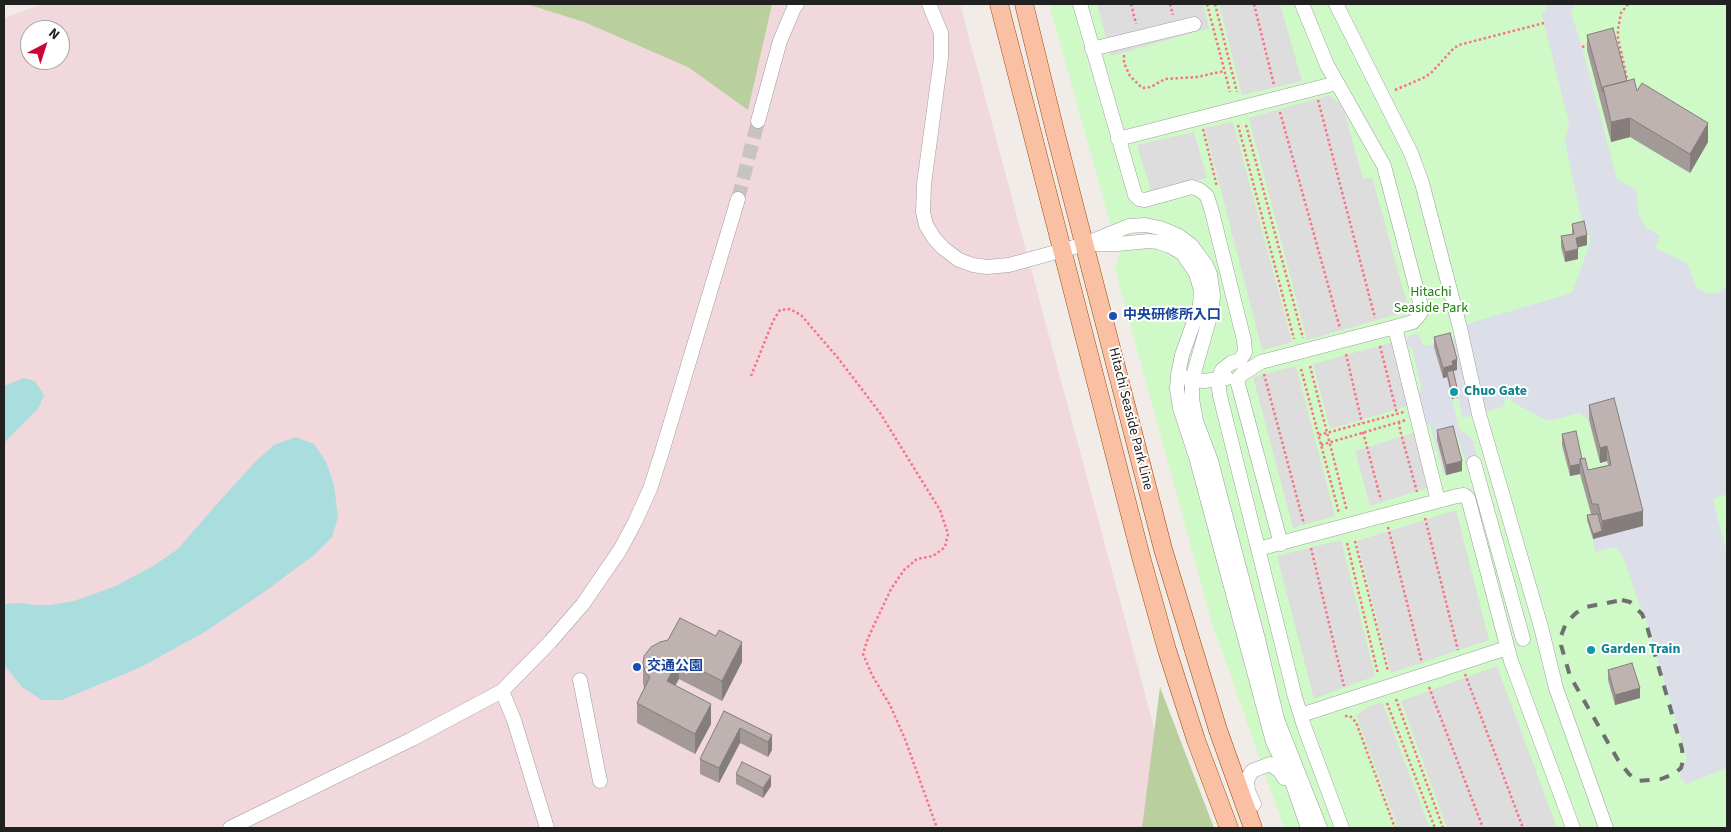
<!DOCTYPE html>
<html>
<head>
<meta charset="utf-8">
<style>
  body { margin:0 }
  #map { position:relative; width:1731px; height:832px; overflow:hidden; background:#f1ece8; font-family:"Source Sans 3",sans-serif }
  canvas { display:block }
  .frame { position:absolute; inset:0; border:5px solid #212121; pointer-events:none }
  .north { position:absolute; left:20px; top:20px; width:50px; height:50px; box-sizing:border-box; background:#fff; border:1px solid #a6a6a6; border-radius:50%; rotate:40deg; font-size:14px; font-weight:700; line-height:20px; text-align:center; color:#212121 }
  .north::after { content:''; display:block; margin:auto; width:18px; height:22px; background:#ce0435; clip-path:polygon(50% 0,100% 100%,50% 72%,0 100%) }
</style>
</head>
<body>
<div id="map">
<canvas width="1731" height="832"></canvas>
<div class="frame"></div>
<div class="north">N</div>
</div>
<script>
const ctx = document.querySelector('canvas').getContext('2d');
ctx.lineJoin = 'round';
function paint(path, color) { ctx.fillStyle = color; ctx.fill(path, 'evenodd'); }
const toPath = rows => new Path2D(rows.map(r => 'M' + r).join(''));
function strokePath(path, color, width, dash) { ctx.strokeStyle = color; ctx.lineWidth = width; ctx.lineCap = dash ? 'butt' : 'round'; ctx.setLineDash(dash || []); ctx.stroke(path); }
function drawText(font, color, halo, rows, align = 'center') {
  ctx.font = font + ' "Source Sans 3","Noto Sans JP",sans-serif'; ctx.lineWidth = 4; ctx.setLineDash([]); ctx.textBaseline = 'middle'; ctx.strokeStyle = halo; ctx.fillStyle = color; for (const [text, x, y, turn = 0] of rows) {
    ctx.save(); ctx.translate(x, y); ctx.rotate((+turn || 0) * Math.PI / 180); ctx.textAlign = isNaN(turn) ? turn : align; if (halo) ctx.strokeText(text, 0, 0); ctx.fillText(text, 0, 0); ctx.restore();
  }
}
const commercial = toPath([
  [43,4,960,4,1181,828,4,828,4,18],
  [30,30,60,30,60,60,30,60]
]);
const forest = toPath([
  [527,4,772,4,748,110,688,67,584,22],
  [1160,687,1214,828,1142,828]
]);
const park = toPath([
  [1049,4,1727,4,1727,828,1284,828,1211,620,1115,269,1120,251,1118,244,1109,219]
]);
const parking = toPath([
  [1097,4,1203,4,1209,28,1111,56],
  [1219,4,1280,4,1302,81,1242,95],
  [1329,95,1343,106,1363,179,1372,177,1409,311,1307,340,1249,118],
  [1233,122,1292,342,1262,350,1205,128],
  [1194,132,1207,178,1151,191,1137,145],
  [1393,342,1408,406,1330,429,1313,364],
  [1296,366,1335,516,1293,528,1253,377],
  [1416,432,1431,487,1370,506,1355,451],
  [1456,510,1489,640,1391,673,1357,541],
  [1341,540,1375,676,1314,699,1277,556],
  [1497,666,1557,828,1447,828,1401,701],
  [1382,702,1430,828,1398,828,1356,715,1370,706]
]);
const plaza = toPath([
  [1546,4,1575,4,1571,13,1582,47,1617,179,1636,190,1639,215,1646,228,1660,236,1655,248,1687,263,1697,288,1706,293,1718,293,1727,286,1727,494,1713,499,1727,554,1727,768,1686,784,1679,777,1687,758,1645,617,1634,590,1625,561,1621,555,1618,549,1615,547,1595,552,1593,539,1643,526,1614,413,1589,420,1580,413,1548,421,1512,402,1510,398,1504,400,1505,406,1463,418,1452,371,1457,369,1450,343,1460,328,1473,322,1572,293,1591,241,1580,213,1565,141,1569,123,1544,23,1542,13,1547,10],
  [1418,334,1424,346,1434,344,1447,377,1459,428,1473,440,1478,459,1468,471,1457,434,1437,440,1446,475,1444,476,1430,424,1426,425,1418,392,1422,391,1412,347,1406,347,1405,342,1411,335]
]);
const water = toPath([
  [24,378,35,381,44,395,38,409,4,443,4,386],
  [296,437,314,444,326,462,334,485,338,517,332,537,314,555,264,592,203,633,139,668,62,700,42,700,22,687,4,665,4,604,21,603,36,605,51,605,74,601,116,586,155,565,178,549,216,505,255,462,274,445]
]);
const minorTunnel = toPath([
  [738,199,758,121]
]);
const path = toPath([
  [1131,4,1136,24],
  [1170,4,1173,15],
  [1207,4,1230,92],
  [1215,4,1237,92],
  [1254,4,1274,85],
  [1628,4,1621,13,1618,29,1618,38,1628,83],
  [1582,47,1590,45],
  [1124,55,1124,63,1130,76,1142,88,1151,87,1165,79,1197,77,1224,71],
  [1395,90,1425,77,1432,72,1453,49,1459,45,1544,23],
  [1318,100,1375,318],
  [1280,112,1340,328],
  [1238,125,1294,339],
  [1246,125,1303,338],
  [1203,129,1217,187],
  [1380,346,1397,414],
  [1346,354,1362,423],
  [1310,366,1347,511],
  [1301,369,1339,513],
  [1264,374,1304,524],
  [751,376,773,321,780,310,790,309,801,315,838,358,880,413,940,510,948,534,945,547,933,556,917,559,904,570,891,589,868,638,863,654,872,675,890,705,905,739,937,828],
  [1399,422,1400,430,1417,492],
  [1363,432,1381,500],
  [1319,435,1404,412],
  [1321,445,1406,420],
  [1425,518,1458,650],
  [1388,527,1422,663],
  [1355,541,1388,671],
  [1347,543,1378,674],
  [1311,548,1344,686],
  [1465,674,1523,828],
  [1429,687,1483,828],
  [1396,699,1443,828],
  [1387,703,1435,828],
  [1345,716,1350,716,1356,722,1395,828]
]);
const minor = toPath([
  [929,4,941,33,941,58,924,184,923,212,926,225,934,238,943,248,959,260,973,265,987,267,1009,265,1085,244,1129,226,1145,225,1160,228,1179,236,1191,245,1206,265,1210,274,1213,296,1211,313,1192,380,1192,399,1196,421,1211,461,1258,639,1277,719,1320,828],
  [1080,4,1135,195,1139,199,1145,200,1192,187,1200,190,1207,196,1212,212,1244,340,1245,352,1240,360,1231,363,1222,370,1218,381,1220,396,1295,697,1304,726,1342,828],
  [1302,4,1327,65,1384,166,1421,306,1420,314,1413,322,1395,327,1438,501,1457,496,1464,495,1468,498,1511,661,1573,828],
  [1336,4,1411,153,1422,183,1460,328,1479,414,1541,627,1556,688,1606,828],
  [1092,49,1194,24],
  [758,121,780,41,794,8,797,4],
  [1118,139,1337,83],
  [1092,244,1118,244,1149,241,1158,242,1170,246,1182,253,1196,273,1201,291,1200,305,1182,355,1178,375,1177,389,1180,408,1196,457,1273,742,1291,779,1308,828],
  [1184,377,1192,380,1204,381,1227,378],
  [1474,463,1523,639],
  [1281,544,1237,380,1242,374,1261,362,1395,327],
  [1258,549,1438,501],
  [580,680,600,781],
  [502,691,514,720,547,828],
  [1301,715,1507,648],
  [1254,804,1248,791,1247,780,1252,771,1270,764,1280,771,1284,778],
  [230,828,412,739,502,691,550,642,583,604,620,550,635,522,650,489,661,455,738,199]
]);
const major = toPath([
  [999,4,1141,557,1167,650,1196,740,1229,828],
  [1024,4,1055,131,1163,549,1218,730,1253,828]
]);
const rail = toPath([
  [1622,600,1630,602,1642,614,1646,623,1682,749,1683,761,1681,768,1674,774,1661,779,1638,781,1629,774,1618,760,1570,676,1561,645,1561,636,1566,623,1576,613,1586,607,1622,600]
]);
const wall = toPath([
  [1587,35,1627,81,1637,91,1708,142,1690,173,1630,137,1611,142,1587,50],
  [1572,224,1587,245,1578,247,1578,259,1565,262,1561,247,1561,236,1572,234],
  [1434,337,1457,370,1453,371,1458,397,1452,399,1447,377,1443,378,1434,347],
  [1589,405,1643,526,1593,539,1587,520,1587,515,1591,514,1580,474,1570,476,1562,445,1562,434,1582,459,1588,470,1608,465,1607,461,1600,463,1589,420],
  [1437,430,1462,471,1446,475,1437,440],
  [660,642,742,662,722,701,679,679,675,685,711,724,695,754,637,723,637,703,644,688,643,683,643,664],
  [1608,670,1640,698,1615,705,1608,680],
  [724,711,772,735,772,750,768,757,740,743,719,783,700,774,700,759],
  [736,774,771,786,763,798,736,784]
]);
const shadedWall = toPath([
  [1630,118,1630,137,1611,142,1611,122],
  [1708,123,1708,142,1690,173,1690,154],
  [1587,235,1587,245,1576,248,1576,238],
  [1578,249,1578,259,1565,262,1565,252],
  [1457,359,1457,370,1447,372,1447,377,1443,378,1443,368,1452,361],
  [1458,392,1458,397,1452,399,1452,394],
  [1607,446,1607,461,1600,463,1600,448],
  [1462,461,1462,471,1446,475,1446,465],
  [1580,464,1580,474,1570,476,1570,466],
  [1643,511,1643,526,1593,539,1593,534,1602,531,1602,521],
  [742,642,742,662,722,701,722,681],
  [679,659,679,679,667,700,667,681],
  [1640,688,1640,698,1615,705,1615,695],
  [711,704,711,724,695,754,695,734],
  [740,728,740,743,719,783,719,768],
  [772,735,772,750,768,757,768,742],
  [771,776,771,786,763,798,763,788]
]);
const building = toPath([
  [1613,28,1627,81,1603,87,1603,92,1587,35,1613,28],
  [1634,79,1637,91,1642,83,1708,123,1690,154,1630,118,1611,122,1603,87,1634,79],
  [1584,221,1587,235,1576,238,1578,249,1565,252,1561,236,1574,234,1572,224,1584,221],
  [1450,333,1457,359,1452,361,1453,365,1443,368,1434,337,1450,333],
  [1453,370,1458,392,1452,394,1447,372,1453,370],
  [1614,398,1643,511,1602,521,1598,504,1592,504,1580,459,1585,458,1588,470,1611,465,1607,446,1600,448,1589,405,1614,398],
  [1453,426,1462,461,1446,465,1437,430,1453,426],
  [1576,431,1582,459,1580,459,1580,464,1570,466,1562,434,1576,431],
  [1598,514,1602,531,1593,534,1587,515,1598,514],
  [680,618,716,636,719,630,742,642,722,681,679,659,667,681,711,704,695,734,637,703,650,677,645,671,643,664,644,656,651,647,660,642,668,640,680,618],
  [1632,663,1640,688,1615,695,1608,670,1632,663],
  [724,711,772,735,768,742,740,728,719,768,700,759,724,711],
  [742,762,771,776,763,788,736,774,742,762]
]);
const markers = [
  [1113,316,5,"#1a4fb4"],
  [1454,392,5,"#0f9aa8"],
  [1591,650,5,"#0f9aa8"],
  [637,667,5,"#1a4fb4"]
];
const parkNames = [
  ["Hitachi",1431,293],
  ["Seaside Park",1431,309]
];
const transitNames = [
  ["中央研修所入口",1123,316],
  ["交通公園",647,667]
];
const cultureNames = [
  ["Chuo Gate",1464,392],
  ["Garden Train",1601,650]
];
const streetNames = [
  ["Hitachi Seaside Park Line",1130,419,76]
];
paint(commercial, '#f1d8dd');
paint(forest, '#b9cf9e');
paint(park, '#d0f9c8');
paint(parking, '#ddd');
paint(plaza, '#dcdfe7');
paint(water, '#add');
strokePath(minorTunnel, '#c7c3c0', 14, [14, 7]);
strokePath(minor, '#9e9e9e', 15);
strokePath(major, '#9b4403', 19);
strokePath(path, '#f77386', 2.5, [2.5, 2.5]);
strokePath(minor, '#fff', 14);
strokePath(major, '#fac0a4', 18);
strokePath(rail, '#6f6f6f', 4, [10, 10]);
paint(wall, '#a39a98');
paint(shadedWall, '#857d7c');
paint(building, '#beb3b1');
strokePath(building, '#857d7c', 1);
for (const [x, y, r, color] of markers) { const dot = new Path2D(); dot.arc(x, y, r, 0, 2 * Math.PI); ctx.fillStyle = color; ctx.fill(dot); strokePath(dot, '#fff', 2); }
drawText('14px', '#21800e', '#fff', parkNames);
drawText('bold 14px', '#164399', '#fff', transitNames, 'left');
drawText('bold 14px', '#0d838f', '#fff', cultureNames, 'left');
drawText('14px', '#212121', '#fff', streetNames);
</script>
</body>
</html>
